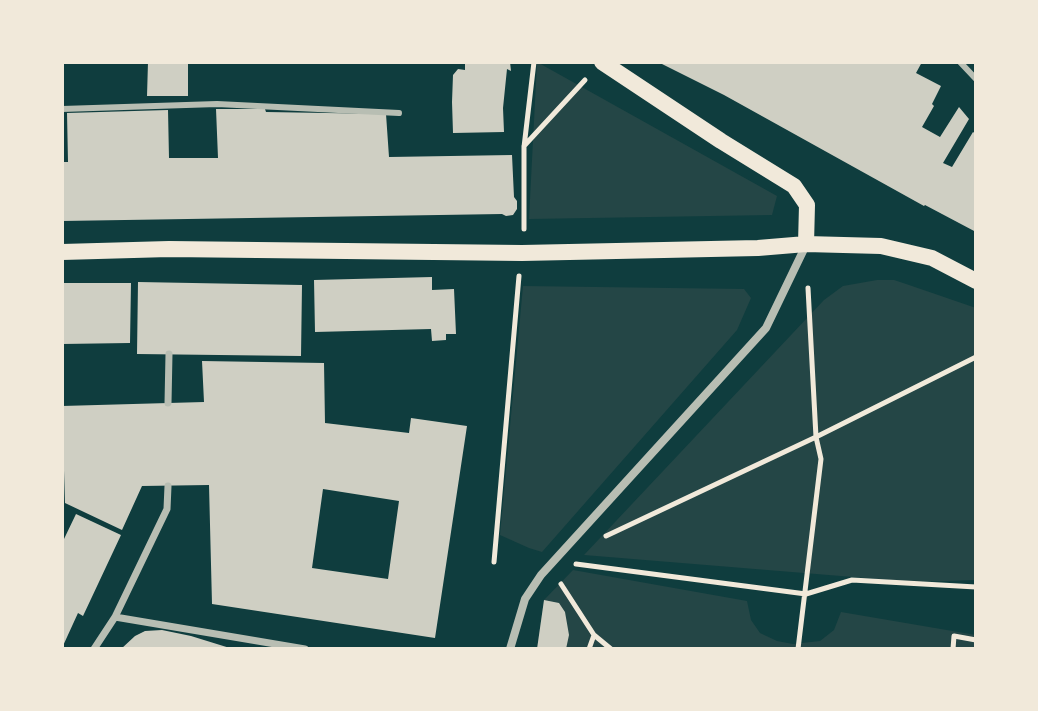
<!DOCTYPE html>
<html>
<head>
<meta charset="utf-8">
<style>
  body { margin:0 }
  #map { position:relative; width:1038px; height:711px; overflow:hidden; background:#0f3d3e; font-family:"DM Sans",sans-serif }
  canvas { display:block }
  .frame { position:absolute; inset:0; border:64px solid #f1e9da; pointer-events:none }
</style>
</head>
<body>
<div id="map">
<canvas width="1038" height="711"></canvas>
<div class="frame"></div>
</div>
<script>
const ctx = document.querySelector('canvas').getContext('2d');
ctx.lineJoin = 'round';
function paint(path, color) { ctx.fillStyle = color; ctx.fill(path, 'evenodd'); }
const toPath = rows => new Path2D(rows.map(r => 'M' + r).join(''));
function strokePath(path, color, width, dash) { ctx.strokeStyle = color; ctx.lineWidth = width; ctx.lineCap = dash ? 'butt' : 'round'; ctx.setLineDash(dash || []); ctx.stroke(path); }
const green = toPath([
  [537,62,777,196,772,215,529,219],
  [877,280,894,280,909,285,976,308,976,580,914,582,584,555,824,300,843,286],
  [523,286,744,289,751,298,737,330,542,552,529,548,500,535],
  [573,570,747,601,751,620,760,633,777,641,793,644,820,641,834,630,841,612,976,635,976,649,537,649,544,600]
]);
const building = toPath([
  [148,62,188,62,188,96,147,96],
  [465,62,510,62,511,71,507,69,503,108,504,132,453,133,452,102,453,75,458,69,465,70],
  [658,62,922,62,916,73,941,86,932,104,934,106,922,127,940,137,959,107,969,119,943,163,952,167,973,132,976,134,976,232,925,205,924,206,724,95],
  [216,109,265,109,266,112,386,114,389,157,512,155,514,197,517,201,517,209,513,215,506,216,502,214,62,221,62,162,68,162,67,113,168,110,169,158,218,158],
  [432,277,432,290,454,289,456,334,446,334,446,340,432,341,431,329,315,332,314,280],
  [138,282,302,285,301,356,137,354],
  [62,283,131,283,130,343,62,344],
  [202,361,324,363,325,423,409,433,411,418,467,426,435,638,212,604,209,485,142,486,122,530,65,503,62,406,204,402],
  [323,489,399,501,388,579,312,568],
  [76,514,121,535,83,616,78,613,62,648,62,539,64,539],
  [544,600,559,603,565,612,569,635,566,649,537,649],
  [162,630,191,636,233,649,121,649,135,636,145,631]
]);
const path = toPath([
  [524,146,585,80],
  [524,229,524,147,534,62],
  [606,536,816,437,976,357],
  [494,562,519,276],
  [576,564,806,594,852,580,976,587],
  [561,584,594,635,611,649],
  [589,649,594,635],
  [798,649,821,459,816,437,808,288],
  [953,649,954,636,976,640]
]);
const service = toPath([
  [960,62,976,79],
  [62,109,217,104,399,113]
]);
const pedestrian = toPath([
  [168,403,169,354],
  [115,617,167,509,168,486],
  [94,649,115,617,305,649]
]);
const minor = toPath([
  [510,649,525,599,541,575,766,328,806,245]
]);
const secondary = toPath([
  [602,62,721,141,794,186,807,205,806,244],
  [62,252,169,249,522,253,758,248,806,244,881,246,932,258,976,281]
]);
paint(green, '#244646');
paint(building, '#cfcfc3');
strokePath(path, '#f1e9da', 5);
strokePath(service, '#b8beb3', 6);
strokePath(pedestrian, '#b8beb3', 7);
strokePath(minor, '#b8beb3', 8);
strokePath(secondary, '#f1e9da', 16);
</script>
</body>
</html>
